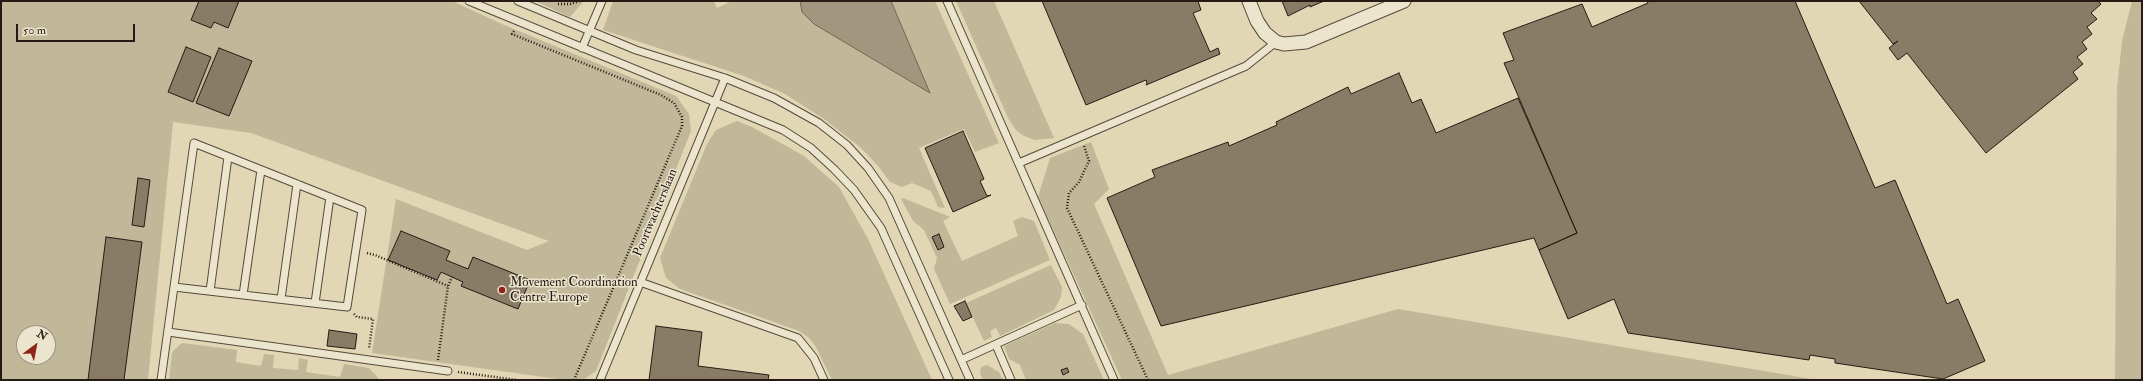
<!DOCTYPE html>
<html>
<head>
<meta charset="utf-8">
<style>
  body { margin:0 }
  #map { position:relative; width:2143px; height:381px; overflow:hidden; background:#e1d7b4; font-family:"IM FELL Double Pica",serif }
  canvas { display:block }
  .frame { position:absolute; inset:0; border:2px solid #271a14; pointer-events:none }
  .north { position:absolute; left:16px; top:325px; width:40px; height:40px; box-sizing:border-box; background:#ece5ce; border:1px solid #9d9484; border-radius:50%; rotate:32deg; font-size:11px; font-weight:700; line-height:16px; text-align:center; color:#271a14 }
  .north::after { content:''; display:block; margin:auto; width:14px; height:18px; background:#8f2418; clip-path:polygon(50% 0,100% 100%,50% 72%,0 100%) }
  .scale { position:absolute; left:16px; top:24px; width:119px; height:18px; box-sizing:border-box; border:2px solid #271a14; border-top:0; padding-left:5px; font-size:12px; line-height:14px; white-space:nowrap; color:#271a14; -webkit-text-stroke:3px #ece5ce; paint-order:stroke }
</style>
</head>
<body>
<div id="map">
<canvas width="2143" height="381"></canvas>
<div class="frame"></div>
<div class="north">N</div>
<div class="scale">50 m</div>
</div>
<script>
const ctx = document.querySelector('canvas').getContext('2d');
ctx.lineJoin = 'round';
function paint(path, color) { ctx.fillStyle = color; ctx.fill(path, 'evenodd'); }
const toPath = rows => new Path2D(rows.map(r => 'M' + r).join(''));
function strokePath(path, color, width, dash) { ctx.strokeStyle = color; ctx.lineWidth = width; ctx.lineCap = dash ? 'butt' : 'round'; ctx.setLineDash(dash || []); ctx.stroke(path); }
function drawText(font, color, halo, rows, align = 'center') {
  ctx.font = font + ' "IM FELL Double Pica",serif'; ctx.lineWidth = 3; ctx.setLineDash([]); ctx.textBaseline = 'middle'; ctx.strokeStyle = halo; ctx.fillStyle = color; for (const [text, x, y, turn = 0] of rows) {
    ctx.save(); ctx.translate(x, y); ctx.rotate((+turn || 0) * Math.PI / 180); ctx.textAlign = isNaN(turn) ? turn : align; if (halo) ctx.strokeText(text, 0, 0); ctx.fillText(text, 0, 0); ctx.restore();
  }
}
const green = toPath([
  [1,1,452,1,504,25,676,96,689,114,691,131,596,371,583,380,565,380,372,353,396,199,527,250,549,241,251,133,173,122,148,380,1,380],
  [24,333,48,333,48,357,24,357],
  [535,1,584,1,570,17],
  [613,1,714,1,717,8,732,1,800,1,803,12,814,24,930,92,891,1,935,1,999,143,975,152,964,129,919,148,945,208,938,207,931,191,912,183,902,187,890,182,879,167,861,148,824,119,785,94,744,76,603,30],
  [956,1,994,1,1054,138,1035,140,1024,136,1016,130,1009,120],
  [2132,1,2142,1,2142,380,2115,380,2117,89,2122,41],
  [737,121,752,127,804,156,839,187,869,241,932,380,832,380,816,347,809,338,799,331,680,289,666,278,660,258,707,144,716,130],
  [1091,142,1109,189,1094,204,1168,375,1398,309,1817,380,1122,380,1038,197,1050,158],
  [903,198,950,217,943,221,962,261,1018,236,1013,221,1022,217,1034,221,1050,260,950,304,934,269,937,258,924,230,913,221,901,199],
  [1051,265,1062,287,1061,297,1054,310,1000,336,996,328,990,331,992,337,984,341,966,303],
  [1055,323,1069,324,1083,334,1104,380,1026,380,1020,365,1009,359,1004,346],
  [182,343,237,350,236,362,261,366,264,354,274,355,273,368,298,370,299,358,308,360,306,372,340,377,344,364,369,368,380,380,169,380,172,352],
  [987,365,999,372,1003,380,983,380,980,374,981,367]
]);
const water = toPath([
  [800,1,891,1,930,93,814,24,802,12,800,1]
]);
const building = toPath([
  [199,1,239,1,228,28,214,22,211,28,191,20,199,1],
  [1042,1,1198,1,1201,10,1193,13,1210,52,1218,48,1220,54,1146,85,1147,83,1146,80,1086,105,1042,1],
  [1282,1,1324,1,1310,7,1310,5,1288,16,1282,1],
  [1647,1,1795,1,1875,188,1895,180,1947,304,1958,299,1985,361,1943,379,1835,363,1835,359,1810,355,1809,360,1628,333,1614,299,1568,319,1539,250,1577,233,1504,63,1514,60,1503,33,1582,4,1592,27,1648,3,1647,1],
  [1859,1,2098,1,2101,4,2091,13,2097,19,2087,27,2092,34,2082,42,2087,49,2077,57,2083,64,2073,72,2078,79,1986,153,1907,53,1898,60,1889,48,1898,41,1893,44,1859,1],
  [186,47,211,57,193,102,168,92,186,47],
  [219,48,252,61,229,116,196,103,219,48],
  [1399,73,1412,103,1421,99,1436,133,1518,98,1577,233,1539,250,1534,238,1161,326,1107,198,1155,177,1152,170,1228,142,1229,146,1277,125,1276,122,1348,87,1351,94,1399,73],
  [963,131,984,179,980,181,987,196,991,195,953,212,925,148,963,131],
  [138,178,150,180,144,227,132,225,138,178],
  [401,231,450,251,446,260,468,269,473,257,530,280,518,309,461,286,463,282,441,272,437,280,388,260,401,231],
  [939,234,944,247,938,250,932,237,939,234],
  [106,237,142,242,124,380,88,380,106,237],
  [965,301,972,317,963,321,954,306,965,301],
  [656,326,702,332,698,366,769,375,768,380,649,380,656,326],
  [329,330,357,334,355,349,327,346,329,330],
  [1067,368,1069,372,1063,375,1061,370,1067,368]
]);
const path = toPath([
  [558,4,570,4,580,1],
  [514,31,512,34,661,95,674,103,682,117,682,126,574,380],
  [1084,146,1089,161,1079,182,1069,193,1067,208,1148,380],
  [367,253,375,255,448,286],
  [354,314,357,317,373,319,369,349],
  [438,360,448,286,452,277],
  [458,372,517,380]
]);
const lane = toPath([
  [469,1,783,130,811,148,834,169,854,190,881,228,949,380],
  [518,1,636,50,725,78,774,98,819,123,847,145,868,168,889,198,970,380],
  [947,1,1114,380],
  [582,48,602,1],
  [1019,163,1246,66,1276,42],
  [640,282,798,338,814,358,824,380],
  [210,291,228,157],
  [243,295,261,170],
  [281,299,297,184],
  [315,303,330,197],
  [168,332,448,371],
  [996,345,1011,380],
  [961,360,1082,305],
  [161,380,194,143,362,210,347,307,174,287],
  [600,380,725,78]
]);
const street = toPath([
  [1249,1,1257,21,1265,33,1276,42,1284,44,1306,42,1404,1]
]);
const markers = [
  [502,290,4,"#8f2418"]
];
const streetNames = [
  ["Poortwachterslaan",656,213,-67]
];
const poiNames = [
  ["Movement Coordination",510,283],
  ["Centre Europe",510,298]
];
paint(green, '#c1b799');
paint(water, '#a2977e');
strokePath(water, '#716554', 1);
paint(building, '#887c67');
strokePath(building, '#271a14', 1);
strokePath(lane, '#56493c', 9);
strokePath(street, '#56493c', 15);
strokePath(path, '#271a14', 2.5, [1, 2]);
strokePath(lane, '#ece5ce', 7);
strokePath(street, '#ece5ce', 13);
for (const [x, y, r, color] of markers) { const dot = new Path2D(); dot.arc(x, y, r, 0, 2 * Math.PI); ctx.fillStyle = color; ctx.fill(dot); strokePath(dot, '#ece5ce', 1.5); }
drawText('13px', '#271a14', '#ece5ce', streetNames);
drawText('13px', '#271a14', '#ece5ce', poiNames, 'left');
</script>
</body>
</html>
